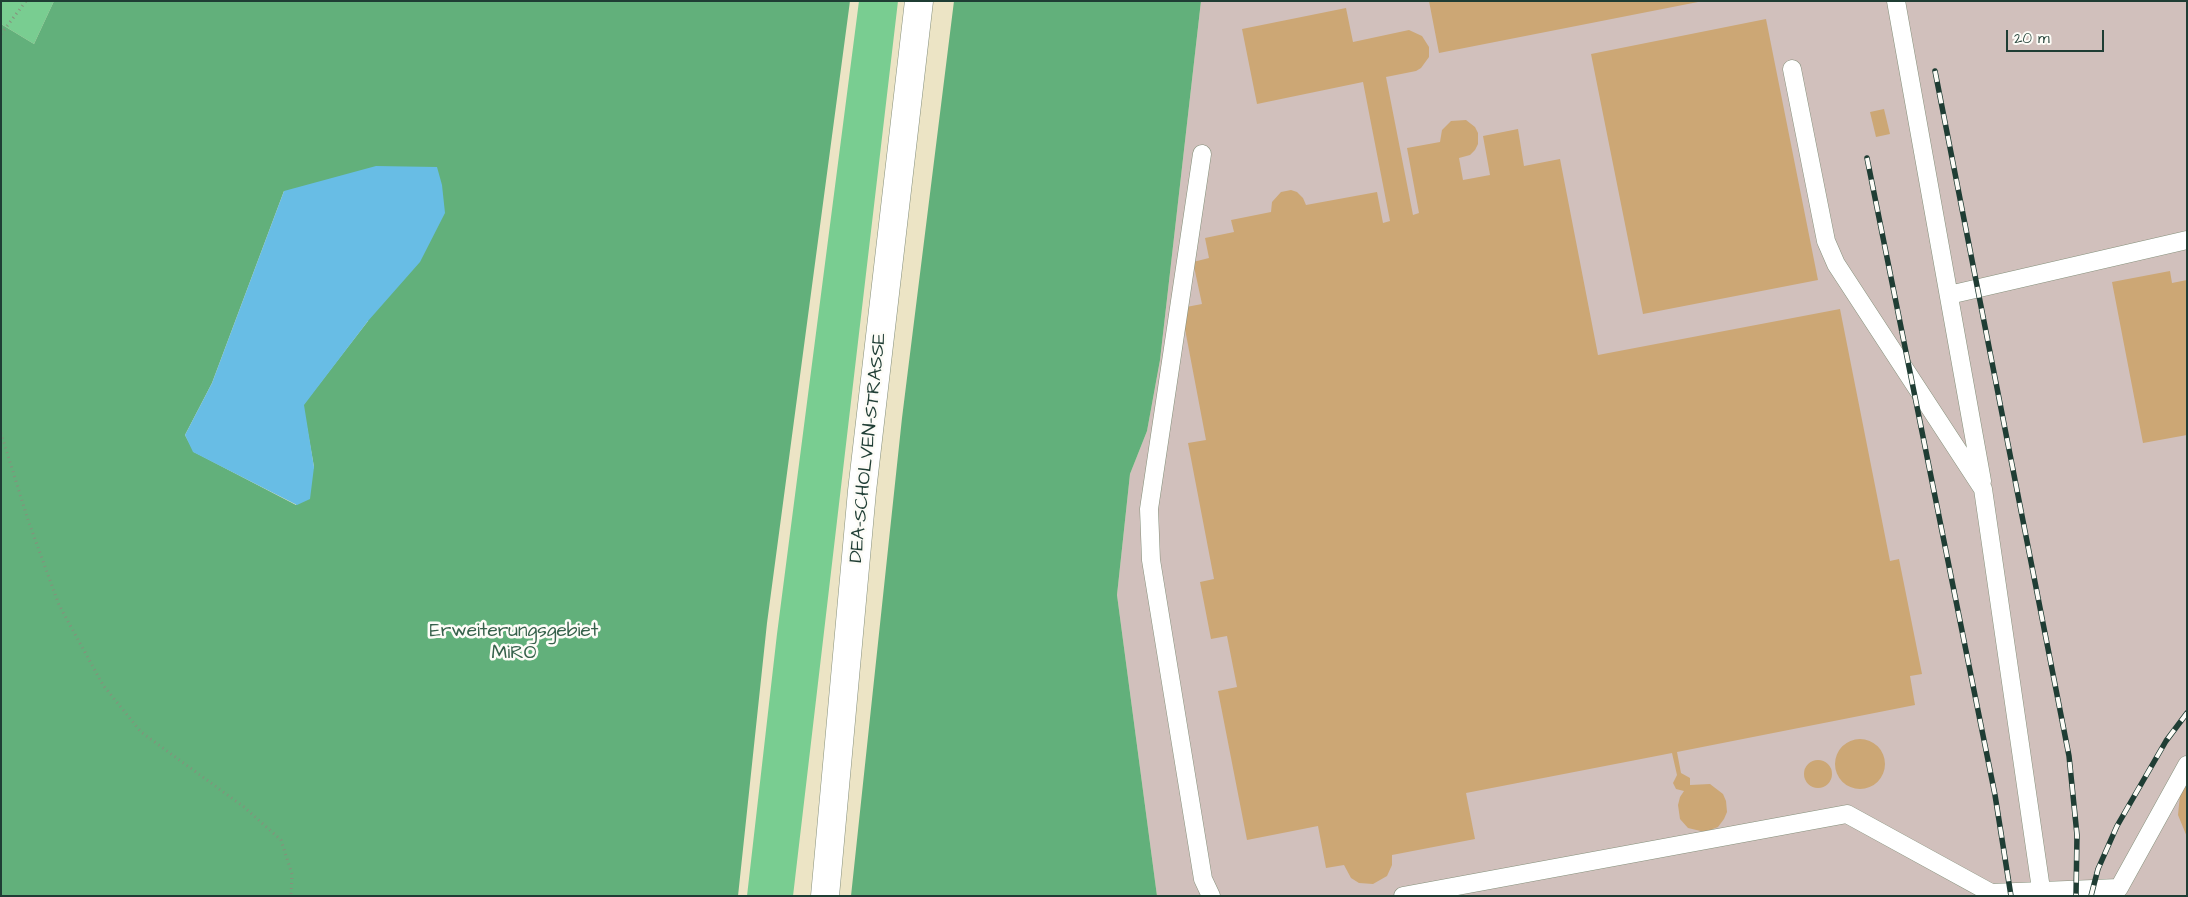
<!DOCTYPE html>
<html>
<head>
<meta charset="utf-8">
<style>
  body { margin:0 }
  #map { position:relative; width:2188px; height:897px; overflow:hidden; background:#ece4c5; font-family:"Architects Daughter",sans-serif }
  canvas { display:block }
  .frame { position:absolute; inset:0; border:2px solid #1f3d34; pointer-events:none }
  .scale { position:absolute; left:2006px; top:30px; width:98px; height:22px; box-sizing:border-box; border:2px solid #1f3d34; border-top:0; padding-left:6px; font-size:15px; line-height:18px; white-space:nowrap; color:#1f3d34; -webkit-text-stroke:4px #fdfcf7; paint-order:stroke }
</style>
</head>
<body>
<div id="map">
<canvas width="2188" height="897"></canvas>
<div class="frame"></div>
<div class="scale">20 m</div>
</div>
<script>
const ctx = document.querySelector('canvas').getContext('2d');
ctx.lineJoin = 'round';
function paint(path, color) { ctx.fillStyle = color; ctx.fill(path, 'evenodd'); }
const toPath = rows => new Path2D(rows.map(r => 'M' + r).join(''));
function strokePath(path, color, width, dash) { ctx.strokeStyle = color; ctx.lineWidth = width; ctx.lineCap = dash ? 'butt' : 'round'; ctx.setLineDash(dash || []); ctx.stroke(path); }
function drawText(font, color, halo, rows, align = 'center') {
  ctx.font = font + ' "Architects Daughter",sans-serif'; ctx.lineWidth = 5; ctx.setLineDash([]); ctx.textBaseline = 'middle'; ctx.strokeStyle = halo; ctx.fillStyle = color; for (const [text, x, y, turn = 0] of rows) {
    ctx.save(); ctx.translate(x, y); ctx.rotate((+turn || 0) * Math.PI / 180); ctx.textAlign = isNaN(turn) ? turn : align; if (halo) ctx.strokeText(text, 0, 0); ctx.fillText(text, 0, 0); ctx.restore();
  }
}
const industrial = toPath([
  [1201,1,2187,1,2187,896,1157,896,1117,595,1130,474,1147,431,1160,360]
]);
const green = toPath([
  [1,1,54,1,34,44,1,24],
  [859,1,898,1,793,896,747,896,777,634]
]);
const forest = toPath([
  [54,1,850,1,767,623,738,896,1,896,1,24,34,44],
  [284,191,368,321,303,405,314,467,296,505,194,452,185,435,212,383],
  [954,1,1201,1,1160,360,1147,431,1130,474,1117,595,1157,896,851,896,902,418]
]);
const water = toPath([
  [376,166,437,167,442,185,445,213,420,262,368,321,304,405,314,467,310,499,297,505,193,452,185,435,212,383,284,191]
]);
const building = toPath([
  [1429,1,1698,1,1698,2,1439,53],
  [1346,8,1353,42,1409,30,1422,36,1429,47,1429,57,1421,68,1416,71,1386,77,1413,215,1419,213,1407,148,1440,142,1442,130,1451,121,1466,120,1475,127,1478,133,1478,144,1475,150,1470,155,1459,158,1463,180,1490,175,1483,136,1518,129,1524,166,1560,159,1598,355,1840,309,1890,561,1899,559,1922,674,1910,676,1915,705,1677,752,1681,773,1690,778,1690,785,1710,784,1723,794,1726,801,1727,812,1724,819,1718,827,1705,832,1688,828,1680,819,1678,805,1680,797,1684,791,1676,789,1673,783,1677,775,1672,753,1466,793,1475,839,1392,855,1392,865,1387,876,1373,884,1359,883,1351,878,1344,865,1326,868,1318,826,1247,840,1218,691,1237,687,1227,636,1211,639,1200,582,1214,579,1188,443,1206,440,1181,308,1202,304,1193,262,1209,258,1205,238,1234,232,1231,220,1271,212,1272,202,1281,192,1291,190,1297,192,1303,198,1306,205,1377,192,1383,223,1390,221,1363,82,1257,104,1242,29],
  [1766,19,1818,280,1643,314,1591,54],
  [1884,109,1890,134,1876,137,1870,112],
  [2170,271,2172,283,2187,280,2187,435,2143,443,2112,282],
  '1835 764a25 25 0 1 1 50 0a25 25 0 1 1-50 0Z',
  '1804 774a14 14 0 1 1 28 0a14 14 0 1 1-28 0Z',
  [2187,783,2187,837,2178,815,2180,795]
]);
const path = toPath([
  [1,34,26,1],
  [1,433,28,520,59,605,103,685,141,732,244,807,281,840,292,874,291,896]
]);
const service = toPath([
  [1896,1,1982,481],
  [1792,69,1826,241,1836,264,1983,489,2042,896],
  [1202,154,1149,509,1151,560,1203,879,1211,896],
  [1949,295,2187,240],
  [1403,896,1847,814,1991,893,2119,888,2187,765]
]);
const minor = toPath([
  [825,896,862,491,919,1]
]);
const rail = toPath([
  [1935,71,2069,756,2077,835,2076,896],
  [1867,158,1995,795,2011,896],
  [2091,896,2098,869,2117,826,2166,741,2187,713]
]);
const streetNames = [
  ["DEA-SCHOLVEN-STRASSE",869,448,-84]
];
const parkNames = [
  ["Erweiterungsgebiet",514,632],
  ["MiRO",514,654]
];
paint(industrial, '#d1c0bc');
paint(green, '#79cd91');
paint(forest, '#62b07b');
paint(water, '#68bde5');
paint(building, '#cca775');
strokePath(service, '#86907c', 19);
strokePath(minor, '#86907c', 29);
strokePath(path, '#86907c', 3, [1, 4]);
strokePath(service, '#fff', 18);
strokePath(minor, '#fff', 28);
strokePath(rail, '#1f3d34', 5.5);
strokePath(rail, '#fdfcf7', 4, [11]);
drawText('19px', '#1f3d34', '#fdfcf7', streetNames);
drawText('19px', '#36614b', '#fdfcf7', parkNames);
</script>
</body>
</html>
